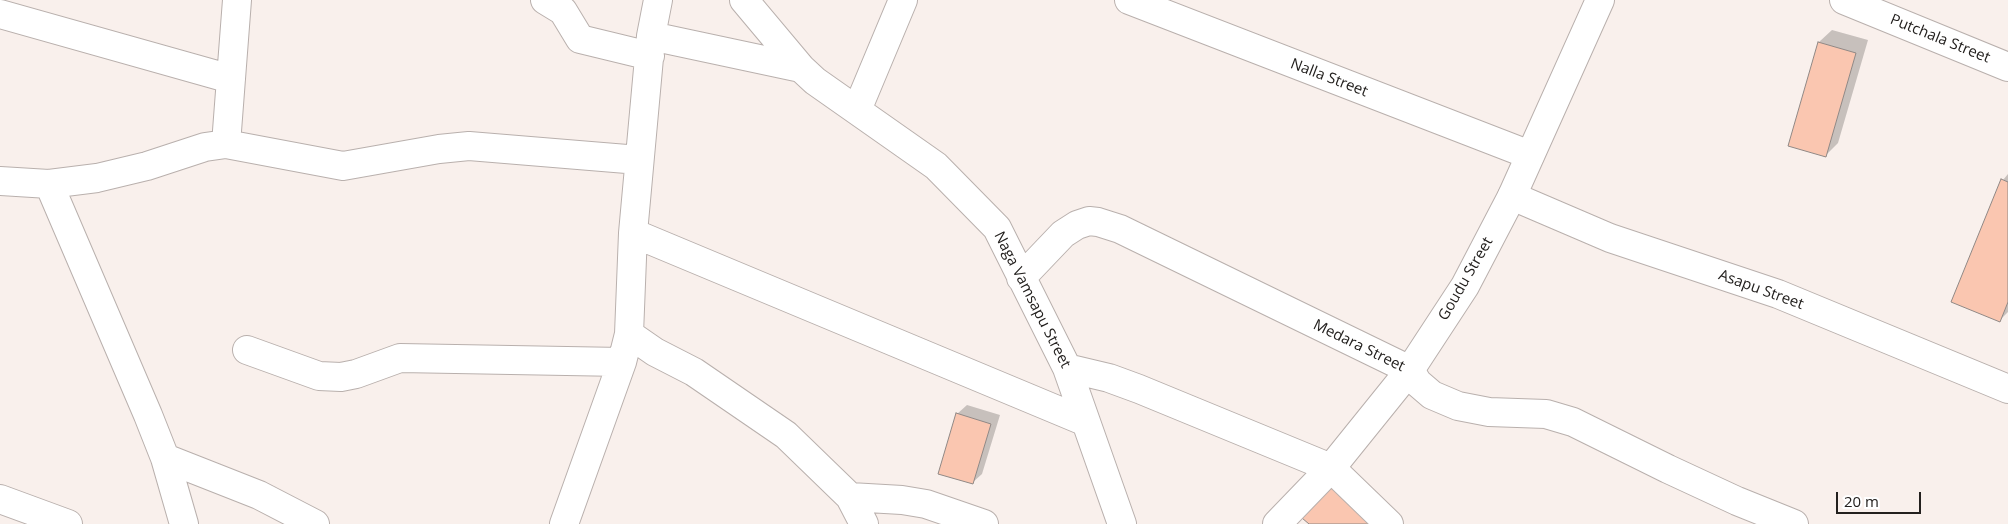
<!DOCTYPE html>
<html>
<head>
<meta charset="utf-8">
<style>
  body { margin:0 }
  #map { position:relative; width:2008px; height:524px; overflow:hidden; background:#f9f0ec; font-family:"Open Sans",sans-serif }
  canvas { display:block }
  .scale { position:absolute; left:1836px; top:492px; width:85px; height:22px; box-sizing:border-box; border:2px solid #23201e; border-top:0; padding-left:6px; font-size:15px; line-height:18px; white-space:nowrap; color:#23201e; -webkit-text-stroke:4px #fff; paint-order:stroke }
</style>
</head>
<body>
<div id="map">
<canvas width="2008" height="524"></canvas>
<div class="scale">20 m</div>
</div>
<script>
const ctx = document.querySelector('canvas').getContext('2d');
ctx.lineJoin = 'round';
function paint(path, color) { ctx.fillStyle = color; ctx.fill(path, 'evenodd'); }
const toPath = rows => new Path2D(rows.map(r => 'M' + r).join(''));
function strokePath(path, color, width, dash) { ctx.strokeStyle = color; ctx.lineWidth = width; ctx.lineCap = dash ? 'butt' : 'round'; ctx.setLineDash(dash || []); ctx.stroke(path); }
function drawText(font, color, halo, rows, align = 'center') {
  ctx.font = font + ' "Open Sans",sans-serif'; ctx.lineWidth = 4; ctx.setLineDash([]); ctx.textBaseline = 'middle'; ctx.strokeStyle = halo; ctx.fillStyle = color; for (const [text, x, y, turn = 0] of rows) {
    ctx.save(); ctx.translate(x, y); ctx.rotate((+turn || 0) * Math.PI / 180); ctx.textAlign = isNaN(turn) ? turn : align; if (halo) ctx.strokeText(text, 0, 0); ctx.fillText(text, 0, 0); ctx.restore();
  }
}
const shadow = toPath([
  [1832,30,1868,40,1838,143,1825,156,1819,42],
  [2008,174,2008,312,2000,320,2003,180],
  [967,405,1000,415,982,474,972,483,957,414]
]);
const building = toPath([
  [1818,42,1856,53,1826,157,1788,146,1818,42],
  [2001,179,2008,182,2008,302,2000,322,1951,302,2001,179],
  [956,413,991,424,973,484,938,474,956,413],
  [1333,480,1378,524,1309,524,1302,518,1333,480]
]);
const street = toPath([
  [545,0,563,11,580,39,650,56],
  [744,0,801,68,815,81,936,166,997,228,1067,368,1122,524],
  [1129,0,1530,155],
  [0,14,231,79],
  [651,36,801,68],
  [857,110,903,0],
  [226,144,237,0],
  [0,181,49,184,97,178,147,166,205,147,226,144,343,166,439,149,469,146,639,160],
  [49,184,148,415,165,458,184,524],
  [1512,196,1610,238,1778,294,2008,389],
  [633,233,1086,422],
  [1021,278,1063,234,1077,225,1089,221,1098,222,1120,229,1410,370,1418,383,1432,395,1458,406,1489,412,1546,414,1573,422,1668,469,1737,501,1794,524],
  [629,334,655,352,694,372,786,435,850,497,864,524],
  [247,350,319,376,341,377,356,374,400,358,622,362],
  [1067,368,1109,378,1139,389,1331,468,1389,524],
  [165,458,259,495,315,524],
  [850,497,902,500,926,504,984,524],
  [0,499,68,524],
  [564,524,622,362,629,334,633,233,651,36,658,0]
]);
const secondary = toPath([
  [1844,0,2008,67],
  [1277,524,1331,468,1410,370,1465,286,1512,196,1600,0]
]);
const streetNames = [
  ["Putchala Street",1940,39,22],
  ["Nalla Street",1329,78,21],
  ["Goudu Street",1466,279,-60],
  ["Asapu Street",1761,290,20],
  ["Naga Vamsapu Street",1032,300,63],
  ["Medara Street",1359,346,26]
];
paint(shadow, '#0003');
paint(building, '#fac6b0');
strokePath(building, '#908885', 1);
strokePath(street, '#b9b0ad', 30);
strokePath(secondary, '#b9b0ad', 30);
strokePath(street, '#fff', 28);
strokePath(secondary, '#fff', 28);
drawText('15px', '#23201e', '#fff', streetNames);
</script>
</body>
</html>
